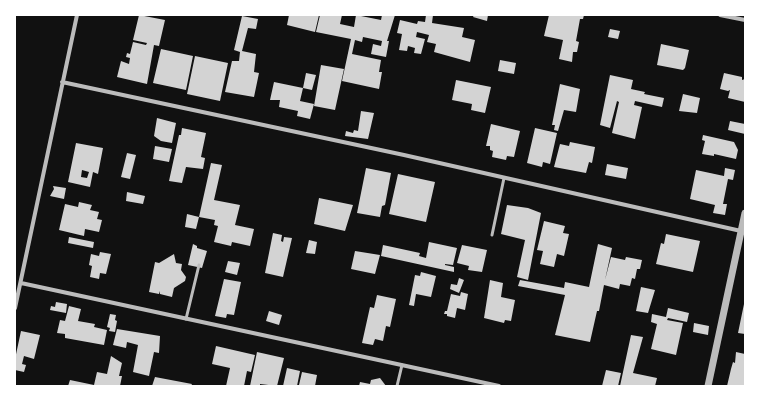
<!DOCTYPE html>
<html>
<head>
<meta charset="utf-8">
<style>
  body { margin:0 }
  #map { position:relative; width:760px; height:401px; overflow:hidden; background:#111; font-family:"IBM Plex Sans",sans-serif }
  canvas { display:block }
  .frame { position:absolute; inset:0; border:16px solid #fff; pointer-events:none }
</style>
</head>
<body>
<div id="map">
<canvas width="760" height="401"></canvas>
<div class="frame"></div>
</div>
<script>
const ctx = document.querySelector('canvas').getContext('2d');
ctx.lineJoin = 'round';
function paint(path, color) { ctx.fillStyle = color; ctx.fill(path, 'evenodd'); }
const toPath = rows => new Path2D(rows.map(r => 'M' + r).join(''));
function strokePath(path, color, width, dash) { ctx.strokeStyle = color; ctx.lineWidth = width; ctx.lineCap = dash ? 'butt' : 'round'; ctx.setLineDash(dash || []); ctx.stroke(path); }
const building = toPath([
  [139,15,165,20,159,46,154,45,147,84,117,77,121,61,129,64,130,58,126,57,127,53,130,54,133,42,146,45,147,43,133,40],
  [289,15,319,15,315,32,287,25],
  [320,15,342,15,340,24,354,27,356,15,381,20,382,15,395,15,387,41,389,41,386,57,371,54,373,44,381,46,382,41,363,37,362,42,355,40,352,54,381,60,379,72,382,72,379,89,342,81,351,39,316,32],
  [426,15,433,15,432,23,464,28,462,37,475,40,470,62,434,52,436,44,427,42,429,35,417,32,416,37,425,39,421,54,414,53,415,48,408,46,407,51,399,50,402,34,397,33,400,20,417,24,418,21,425,22],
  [474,15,488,15,487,21,473,17],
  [549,15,584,15,583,19,580,19,576,41,579,42,577,52,573,52,572,62,559,59,563,40,544,36],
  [242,16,258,19,256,29,248,28,242,51,256,54,254,72,259,73,254,97,225,92,232,61,239,61,240,52,234,50],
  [610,29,620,31,618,39,608,37],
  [661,44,689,50,685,68,683,70,657,65],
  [161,49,193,56,186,90,153,83],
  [195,56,228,63,220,101,187,94],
  [500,60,516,63,514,74,498,71],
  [321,65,344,69,335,110,314,106],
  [306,73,316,75,312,90,303,88],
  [724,73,742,77,742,80,745,79,745,102,728,98,730,90,728,91,720,89],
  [610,75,633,80,631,89,645,92,644,94,664,98,662,107,635,101,634,105,642,107,635,139,612,133,619,102,617,101,610,128,600,125],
  [456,80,491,87,485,113,471,110,472,104,452,100],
  [274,82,303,88,300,101,314,104,310,119,297,116,298,111,279,107,280,100,270,100],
  [560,84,580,89,576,112,564,110,558,131,554,130,555,125,552,125],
  [683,94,700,98,697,113,679,111],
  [361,111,374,113,368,139,345,136,346,131,353,133,354,130,358,131],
  [157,118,176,123,172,143,161,141,154,136],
  [730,121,745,124,745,134,728,130],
  [491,124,520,131,514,157,507,156,506,160,492,157,493,151,490,150,490,146,486,146],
  [182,128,206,133,201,157,205,158,203,169,186,167,182,183,169,181,179,135,181,135],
  [535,128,557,133,550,164,543,162,542,167,527,163],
  [703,135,734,142,738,150,736,159,714,154,714,156,702,154,705,141,702,140],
  [570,142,595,147,592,163,589,162,586,173,554,167,560,144,569,146],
  [76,143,103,148,98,174,93,172,90,187,68,182],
  [82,170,89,172,87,178,81,177],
  [155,146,172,149,169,162,153,159],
  [127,153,136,155,130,179,121,177],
  [211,163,222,165,214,200,240,205,235,225,254,229,250,246,232,242,231,246,214,242,218,226,214,225,215,220,199,217],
  [607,164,628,168,626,179,605,175],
  [366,168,391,173,385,205,382,206,380,217,357,213],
  [725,168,735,170,733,180,728,179,723,204,727,204,725,215,713,213,715,205,690,199,696,170,724,176],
  [398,174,435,182,426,222,389,214],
  [53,186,66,188,64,199,50,196,54,189],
  [127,192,145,196,143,204,126,201],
  [319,198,353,205,345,231,314,224],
  [79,202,92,205,90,210,99,212,97,219,102,220,99,232,85,229,84,236,59,230,65,204,78,207],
  [507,205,528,208,541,213,528,280,517,277,525,240,501,234],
  [187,214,199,217,196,229,185,227],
  [544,221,565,226,563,233,569,234,564,256,557,254,554,267,540,264,543,251,537,250],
  [273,233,282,235,281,241,283,242,284,237,292,238,283,277,265,273],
  [666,234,700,241,693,272,656,264,661,243,664,244],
  [69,237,94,242,93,248,68,243],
  [309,240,317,242,315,254,306,253],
  [429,242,457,248,453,265,445,264,445,265,454,267,454,272,381,256,383,245,420,253,419,256,426,258],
  [193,244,197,246,197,248,207,251,202,268,188,265],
  [598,244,612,248,605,280,611,257,625,260,626,257,642,260,640,269,637,269,635,279,632,278,630,286,620,284,619,289,604,285,599,311,597,311,590,342,555,335,565,295,518,286,520,280,564,288,565,282,589,287],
  [462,245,487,250,482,272,468,270,469,266,457,263],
  [355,251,380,255,375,274,351,269],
  [100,252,111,254,106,274,100,273,99,279,90,277,92,266,89,265,91,254,99,256],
  [174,254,176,263,182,264,181,270,186,277,185,281,174,288,172,297,160,294,159,291,159,294,149,292,155,262,159,263],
  [228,261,240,263,237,275,225,272],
  [421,272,436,276,431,297,416,294,414,306,409,305,415,275,420,276],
  [459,278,464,280,459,293,450,289,451,284,457,285],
  [224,279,241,282,234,315,227,314,226,318,215,316],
  [490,280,503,283,501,297,515,300,511,321,505,320,504,323,484,318],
  [641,287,655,290,648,313,636,311],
  [461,292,468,294,465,310,457,308,455,318,447,316,447,314,444,314,445,311,447,311,451,294,460,296],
  [377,295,396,299,390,327,386,326,383,341,375,339,373,345,362,343,370,307,374,308],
  [56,302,67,304,66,313,50,310,51,306,55,307],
  [744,304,745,305,745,334,738,333],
  [69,306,81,309,78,321,95,324,94,327,107,330,104,345,65,338,65,334,57,333,60,320,65,321],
  [668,308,689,313,687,322,668,318,667,320,683,323,676,355,651,349,657,324,651,322,652,314,666,317],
  [269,311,282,315,279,325,266,321],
  [110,314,116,315,115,320,117,321,115,332,109,331,110,328,107,327],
  [694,323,709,326,708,335,693,332],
  [117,329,160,336,159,353,154,352,149,376,133,372,138,345,127,342,126,348,113,345],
  [21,331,40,335,34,359,24,356,22,364,26,365,24,372,15,370,15,359],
  [631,335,643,337,633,373,657,378,655,386,620,386],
  [216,346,255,355,251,372,247,371,244,386,226,386,230,368,212,364],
  [257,352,284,358,277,386,260,384,260,386,250,386],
  [736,352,745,354,745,386,727,386,731,369,733,362,735,363],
  [111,356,122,363,119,376,122,376,120,386,68,386,70,380,94,385,97,372,107,374],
  [287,368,300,371,297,386,283,386],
  [606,370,621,373,618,386,602,386],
  [302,372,317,375,315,386,299,385],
  [155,377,192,384,191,386,152,386],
  [380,378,386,386,359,386,360,382,370,384,371,380]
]);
const service = toPath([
  [492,235,504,178],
  [186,319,199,265],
  [397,386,402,365]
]);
const minor = toPath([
  [720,15,745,20],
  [62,82,404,155,741,231],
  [21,283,499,386],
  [15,308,77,15]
]);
const tertiary = toPath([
  [708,386,745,213]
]);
paint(building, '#d3d3d3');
strokePath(service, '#bcbcbc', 3);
strokePath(minor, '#bcbcbc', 4);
strokePath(tertiary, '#bcbcbc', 7);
</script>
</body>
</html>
